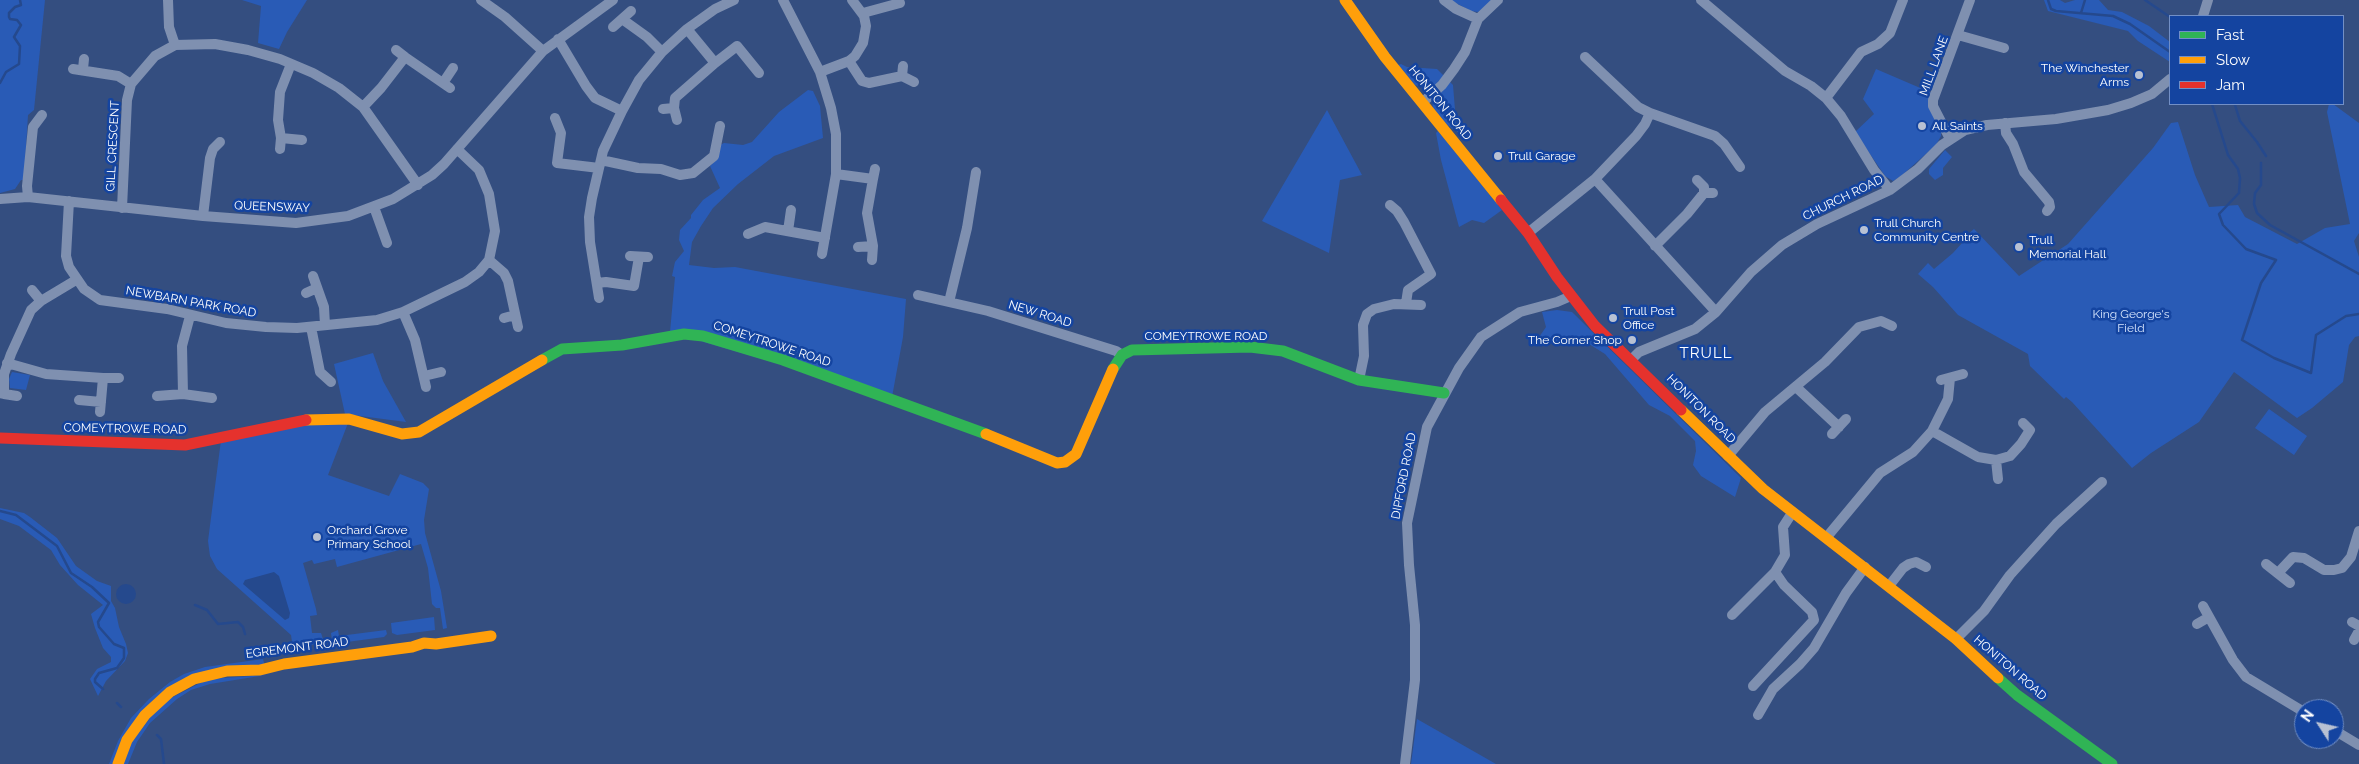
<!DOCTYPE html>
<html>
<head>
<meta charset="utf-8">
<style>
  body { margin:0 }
  #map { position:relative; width:2359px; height:764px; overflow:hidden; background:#344e80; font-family:Raleway,sans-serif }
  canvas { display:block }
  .legend { position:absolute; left:2169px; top:15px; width:175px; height:90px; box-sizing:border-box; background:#1444a0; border:1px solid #728fc6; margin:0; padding:6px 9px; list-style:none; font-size:15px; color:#fff }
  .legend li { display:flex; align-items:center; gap:10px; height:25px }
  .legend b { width:25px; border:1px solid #728fc6 }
  .north { position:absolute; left:2294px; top:699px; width:50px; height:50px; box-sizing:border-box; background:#1444a0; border:1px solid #728fc6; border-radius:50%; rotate:305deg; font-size:14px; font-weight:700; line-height:20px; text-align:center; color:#fff }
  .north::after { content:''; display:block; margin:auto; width:18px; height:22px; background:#b8c1d3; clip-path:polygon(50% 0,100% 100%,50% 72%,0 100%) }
</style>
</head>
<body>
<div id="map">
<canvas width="2359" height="764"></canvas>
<ul class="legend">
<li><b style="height:6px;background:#30b455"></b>Fast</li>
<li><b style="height:6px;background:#ff9f0a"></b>Slow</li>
<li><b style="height:6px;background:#e5322d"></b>Jam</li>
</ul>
<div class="north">N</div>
</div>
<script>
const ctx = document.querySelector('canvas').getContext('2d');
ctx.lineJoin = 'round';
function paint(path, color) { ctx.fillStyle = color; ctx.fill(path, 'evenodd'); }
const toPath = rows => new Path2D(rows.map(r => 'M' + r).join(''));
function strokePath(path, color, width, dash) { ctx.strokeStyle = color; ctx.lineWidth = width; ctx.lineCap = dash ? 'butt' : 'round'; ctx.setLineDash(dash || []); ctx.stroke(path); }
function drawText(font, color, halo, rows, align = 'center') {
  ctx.font = font + ' Raleway,sans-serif'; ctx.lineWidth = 5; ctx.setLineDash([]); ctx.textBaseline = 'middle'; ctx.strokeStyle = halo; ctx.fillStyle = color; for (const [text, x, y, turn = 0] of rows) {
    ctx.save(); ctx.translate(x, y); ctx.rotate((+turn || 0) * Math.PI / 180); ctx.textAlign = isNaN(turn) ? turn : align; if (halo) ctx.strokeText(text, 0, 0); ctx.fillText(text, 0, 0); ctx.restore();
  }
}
const green = toPath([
  [0,0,45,0,34,110,28,115,24,180,21,180,15,189,0,193],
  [242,0,307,0,287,32,279,49,258,43,261,6],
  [1450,0,1493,0,1478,12,1471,11],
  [2044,0,2060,0,2065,3,2075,0,2099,0,2108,10,2122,12,2149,26,2170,42,2170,62,2138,41,2128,31,2048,11],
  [1401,64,1407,67,1437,69,1453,85,1456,122,1464,136,1446,124,1433,108,1432,96,1425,88,1415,85,1398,65],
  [1876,69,1932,93,1941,128,1941,136,1936,145,1900,177,1893,181,1885,176,1855,132,1874,114,1863,99],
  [808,90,813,91,820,106,823,138,774,156,738,184,713,208,701,226,692,242,689,265,714,268,735,267,906,299,903,337,892,397,670,332,675,277,672,276,675,262,684,251,679,240,680,230,691,218,691,215,703,200,720,188,710,166,716,160,720,145,724,143,743,145,752,142,779,112],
  [2329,104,2333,104,2359,123,2359,233,2354,241,2359,257,2359,336,2355,337,2349,345,2343,382,2312,408,2297,418,2234,372,2199,422,2151,453,2132,468,2072,402,2066,397,2064,399,2030,366,2028,354,1958,315,1933,287,1918,274,1928,263,1934,269,1953,253,1962,243,1960,241,1974,229,2019,276,2068,244,2153,148,2171,123,2178,122,2195,175,2209,207,2238,205,2245,217,2297,244,2325,228,2350,224,2327,112],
  [1327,110,1362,175,1340,180,1329,253,1262,221],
  [1438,131,1502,210,1484,223,1472,220,1459,227,1441,160,1436,133],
  [1945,150,1952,157,1943,168,1943,175,1935,180,1929,174,1929,169],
  [1557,310,1572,312,1741,478,1735,497,1701,476,1693,465,1696,451,1695,441,1670,416,1649,405,1605,354,1589,344,1554,341,1535,343,1546,327,1542,312],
  [373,353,383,381,406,422,345,414,334,364],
  [12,372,30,375,26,390,10,388,9,379],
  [2269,409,2307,436,2294,455,2255,428],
  [348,423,328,475,389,496,400,474,423,483,429,489,424,520,425,533,441,591,447,628,443,629,440,608,436,608,432,604,428,568,421,544,337,567,335,559,314,564,312,560,303,563,316,609,317,615,310,616,312,633,321,633,324,642,293,649,291,635,217,569,210,556,208,541,221,440,298,425],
  [0,508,24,513,30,517,57,538,76,566,97,581,111,586,111,601,115,608,119,627,126,644,128,653,125,661,106,681,98,696,90,679,97,669,111,662,111,657,103,648,95,628,91,614,103,605,78,585,60,565,51,550,19,526,0,519],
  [434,617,435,630,397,635,392,633,391,623],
  [338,630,339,636,386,630,387,634,384,637,347,642,332,641,331,633],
  [263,659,265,667,182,679,113,764,109,764,118,741,131,718,149,699,170,682,184,674,205,667],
  [266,675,210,684,191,690,177,699,150,723,137,742,128,764,122,764,130,744,163,702,208,679],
  [1417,719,1496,764,1411,764]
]);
const water = toPath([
  [274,572,279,576,290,613,289,618,285,620,243,584,245,580],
  '116 594a10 10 0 1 1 20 0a10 10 0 1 1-20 0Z'
]);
const stream = toPath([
  [2048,0,2051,9,2056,11,2113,16,2130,24,2170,52],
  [2145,0,2170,17],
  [2081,13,2085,0],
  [0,83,6,72,19,64,20,46,14,37,21,25,17,20,10,19,9,17,9,13,15,7,21,5,20,0],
  [2212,104,2228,155,2238,169,2240,178,2239,193,2219,214,2223,225,2246,249,2276,260,2261,283,2242,340,2274,358,2311,373,2316,335,2346,316,2359,314],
  [2235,105,2240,121,2257,142,2266,156],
  [2261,163,2261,185,2255,193,2254,204,2257,213,2270,225,2359,274],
  [0,511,16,515,57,546,71,573,92,587,109,603,98,622,99,627,114,644,124,648,124,658,117,668,99,673,95,679,95,682,103,689],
  [195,605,207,610,218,624,238,622,243,627,245,634],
  [117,703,121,707],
  [157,735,161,739,164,764]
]);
const street = toPath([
  [168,0,169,27,175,45],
  [481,0,505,17,543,51],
  [783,0,820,72,831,108,836,134,836,174,822,254],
  [1444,0,1456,9,1478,19],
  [1701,0,1785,71,1811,86,1826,98,1841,116,1874,170,1890,190],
  [863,13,900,3],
  [2203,16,2208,0],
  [622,19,647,37,662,52],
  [613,27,631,11],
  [1958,35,2004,48],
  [558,39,586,86,595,98,622,111,639,80,662,52,687,29,715,9,734,0],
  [396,50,405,57],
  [849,61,862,81,869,83,902,76,914,82],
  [715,63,737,46,759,73],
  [73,69,118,76,131,84],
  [83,69,84,59],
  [820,72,849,61,855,56,863,43,866,26,864,16,852,0],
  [902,76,903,66],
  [443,83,453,68],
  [1826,98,1861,52,1878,44,1890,33,1903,0],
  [1423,102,1442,85,1454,69,1465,52,1478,19,1498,0],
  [363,107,381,88,405,57,450,88],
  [674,108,675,98,715,63,687,29],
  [663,109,674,108,677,120],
  [1650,113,1715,136,1724,144,1740,167],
  [555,118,561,133,557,163,599,168],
  [2005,123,2006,133,2013,144,2024,172,2049,202,2050,207,2047,211],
  [281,138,302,140],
  [1950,139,1933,106,1933,100,1970,0],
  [280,149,281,138,278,120,280,92,291,64],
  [601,160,638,168,661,169,680,175,693,173,714,156,720,126],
  [836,174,873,179,867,213,873,246,872,260],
  [873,179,875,169],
  [1595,179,1716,312],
  [1697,180,1704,187,1704,193,1713,193],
  [28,197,27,186,33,127,42,115],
  [0,199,28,197,203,216,296,223,348,216,393,199,432,175,444,164,543,51,613,0],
  [69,201,66,256,69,267,84,289,100,300,167,309,226,323,266,327,297,328,377,320,403,312,465,282,479,272,489,260,495,231,489,194,479,170,457,149],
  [1390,205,1397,211,1404,222,1431,274,1408,290,1406,303],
  [374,207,387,243],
  [122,208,127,100,131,84,155,56,175,45,215,44,248,50,280,59,313,73,339,88,363,107,418,185],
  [203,216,210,158,213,149,220,142],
  [788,231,791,210],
  [1528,233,1595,179,1636,136,1645,124,1650,113,1638,107,1585,57],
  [748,234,765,227,825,238],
  [1655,246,1687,214,1704,193],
  [858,247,873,246],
  [630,256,648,257],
  [489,260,504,273,508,281,518,327],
  [313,276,324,307,325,325],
  [597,283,606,282,634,286,639,257],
  [32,290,41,301],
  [306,293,317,288],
  [918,295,988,311,1116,351,1122,355],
  [599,298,590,242,589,217,592,198,603,151,622,111],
  [949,302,967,228,976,172],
  [403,312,415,340,426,387],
  [190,316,182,346,183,394,212,398],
  [504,318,515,315],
  [311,327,320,372,331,382],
  [1632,359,1639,352,1695,329,1716,312,1751,272,1782,245,1817,224,1890,190,1918,169,1942,145,1965,130,1987,125,2056,119,2108,110,2131,103,2152,94,2170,79],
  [7,363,46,374,103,378,100,412],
  [424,376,441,372],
  [103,378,119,378],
  [1359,380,1364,356,1363,325,1367,314,1374,309,1394,304,1421,305],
  [1941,380,1963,374],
  [1796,387,1839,427],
  [0,393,4,394,4,374,11,354,31,310,41,301,76,280],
  [4,394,17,396],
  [157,396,183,394],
  [79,400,101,402],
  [1932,431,1978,457,1996,460,2010,456,2021,444,2030,430,2023,423],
  [1832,434,1846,419],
  [1728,456,1765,412,1825,362,1859,327,1881,321,1892,326],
  [1996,460,1998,479],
  [1826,538,1880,473,1913,452,1932,431,1948,399,1950,378],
  [2266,564,2290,583],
  [2278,573,2293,557,2304,558,2324,570,2334,570,2342,568,2351,557,2359,531],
  [1889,586,1903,568,1909,564,1916,562,1926,567],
  [2203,606,2233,660,2246,677,2304,712],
  [1732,615,1775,572],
  [2352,622,2359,626],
  [2197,624,2209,617],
  [1956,639,1984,611,2010,575,2056,524,2102,482],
  [2354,640,2359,631],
  [1753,686,1814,620,1812,612,1784,585,1775,572,1785,555,1783,527,1792,513],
  [1758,715,1773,689,1800,664,1814,648,1846,593,1865,567],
  [2334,730,2359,745],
  [1405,764,1415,680,1415,625,1409,565,1407,523,1427,427,1459,368,1481,337,1520,312,1557,302,1571,296]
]);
const fast = toPath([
  [542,360,562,349,622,345,684,334,703,336,783,360,986,434],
  [1113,369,1122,355,1132,350,1250,347,1283,351,1359,380,1444,393],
  [1998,678,2017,695,2112,764]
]);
const slow = toPath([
  [1345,0,1385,57,1501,200],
  [1681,410,1763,489,1956,639,1998,678],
  [306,420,349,419,402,434,419,432,542,360],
  [986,434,1057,463,1065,462,1076,454,1113,369],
  [118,764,127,740,145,715,170,692,194,679,227,671,260,670,284,664,412,647,424,643,436,644,491,636]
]);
const jam = toPath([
  [1501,200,1528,233,1557,277,1595,326,1681,410],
  [0,438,185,445,306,420]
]);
const markers = [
  [2139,75,5,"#b8c1d3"],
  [1922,126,5,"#b8c1d3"],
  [1498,156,5,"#b8c1d3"],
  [1864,230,5,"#b8c1d3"],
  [2019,247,5,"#b8c1d3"],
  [1613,318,5,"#b8c1d3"],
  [1632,340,5,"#b8c1d3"],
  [317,537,5,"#b8c1d3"]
];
const streetNames = [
  ["MILL LANE",1934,66,-70],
  ["HONITON ROAD",1440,103,51],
  ["GILL CRESCENT",113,146,-87],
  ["CHURCH ROAD",1843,198,-26],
  ["QUEENSWAY",272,207,2],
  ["NEWBARN PARK ROAD",191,302,10],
  ["NEW ROAD",1040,314,17],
  ["COMEYTROWE ROAD",1206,336],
  ["COMEYTROWE ROAD",772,344,18],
  ["HONITON ROAD",1701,409,45],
  ["COMEYTROWE ROAD",125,429,1],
  ["DIPFORD ROAD",1404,476,-79],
  ["EGREMONT ROAD",297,648,-7],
  ["HONITON ROAD",2010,668,41]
];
const poiNames = [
  ["The Winchester",2129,68,"right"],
  ["Arms",2129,82,"right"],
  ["All Saints",1932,126],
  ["Trull Garage",1508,156],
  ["Trull Church",1874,223],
  ["Community Centre",1874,237],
  ["Trull",2029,240],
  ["Memorial Hall",2029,254],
  ["Trull Post",1623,311],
  ["Office",1623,325],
  ["The Corner Shop",1622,340,"right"],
  ["Orchard Grove",327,530],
  ["Primary School",327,544]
];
const parkNames = [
  ["King George's",2131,314],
  ["Field",2131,328]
];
const quarterNames = [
  ["TRULL",1706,353]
];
paint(green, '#295bb6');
paint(water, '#25498d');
strokePath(stream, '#25498d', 2.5);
strokePath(street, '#7f90b0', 10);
strokePath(fast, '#30b455', 11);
strokePath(slow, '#ff9f0a', 11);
strokePath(jam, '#e5322d', 11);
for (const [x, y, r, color] of markers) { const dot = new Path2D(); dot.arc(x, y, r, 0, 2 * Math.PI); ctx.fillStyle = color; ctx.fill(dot); strokePath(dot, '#1444a0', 2); }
drawText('12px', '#fff', '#1444a0', streetNames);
drawText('12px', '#fff', '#1444a0', poiNames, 'left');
drawText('12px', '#d5e4fd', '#1444a0', parkNames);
ctx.letterSpacing = '1px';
drawText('15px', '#fff', '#1444a0', quarterNames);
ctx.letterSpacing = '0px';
</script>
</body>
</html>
